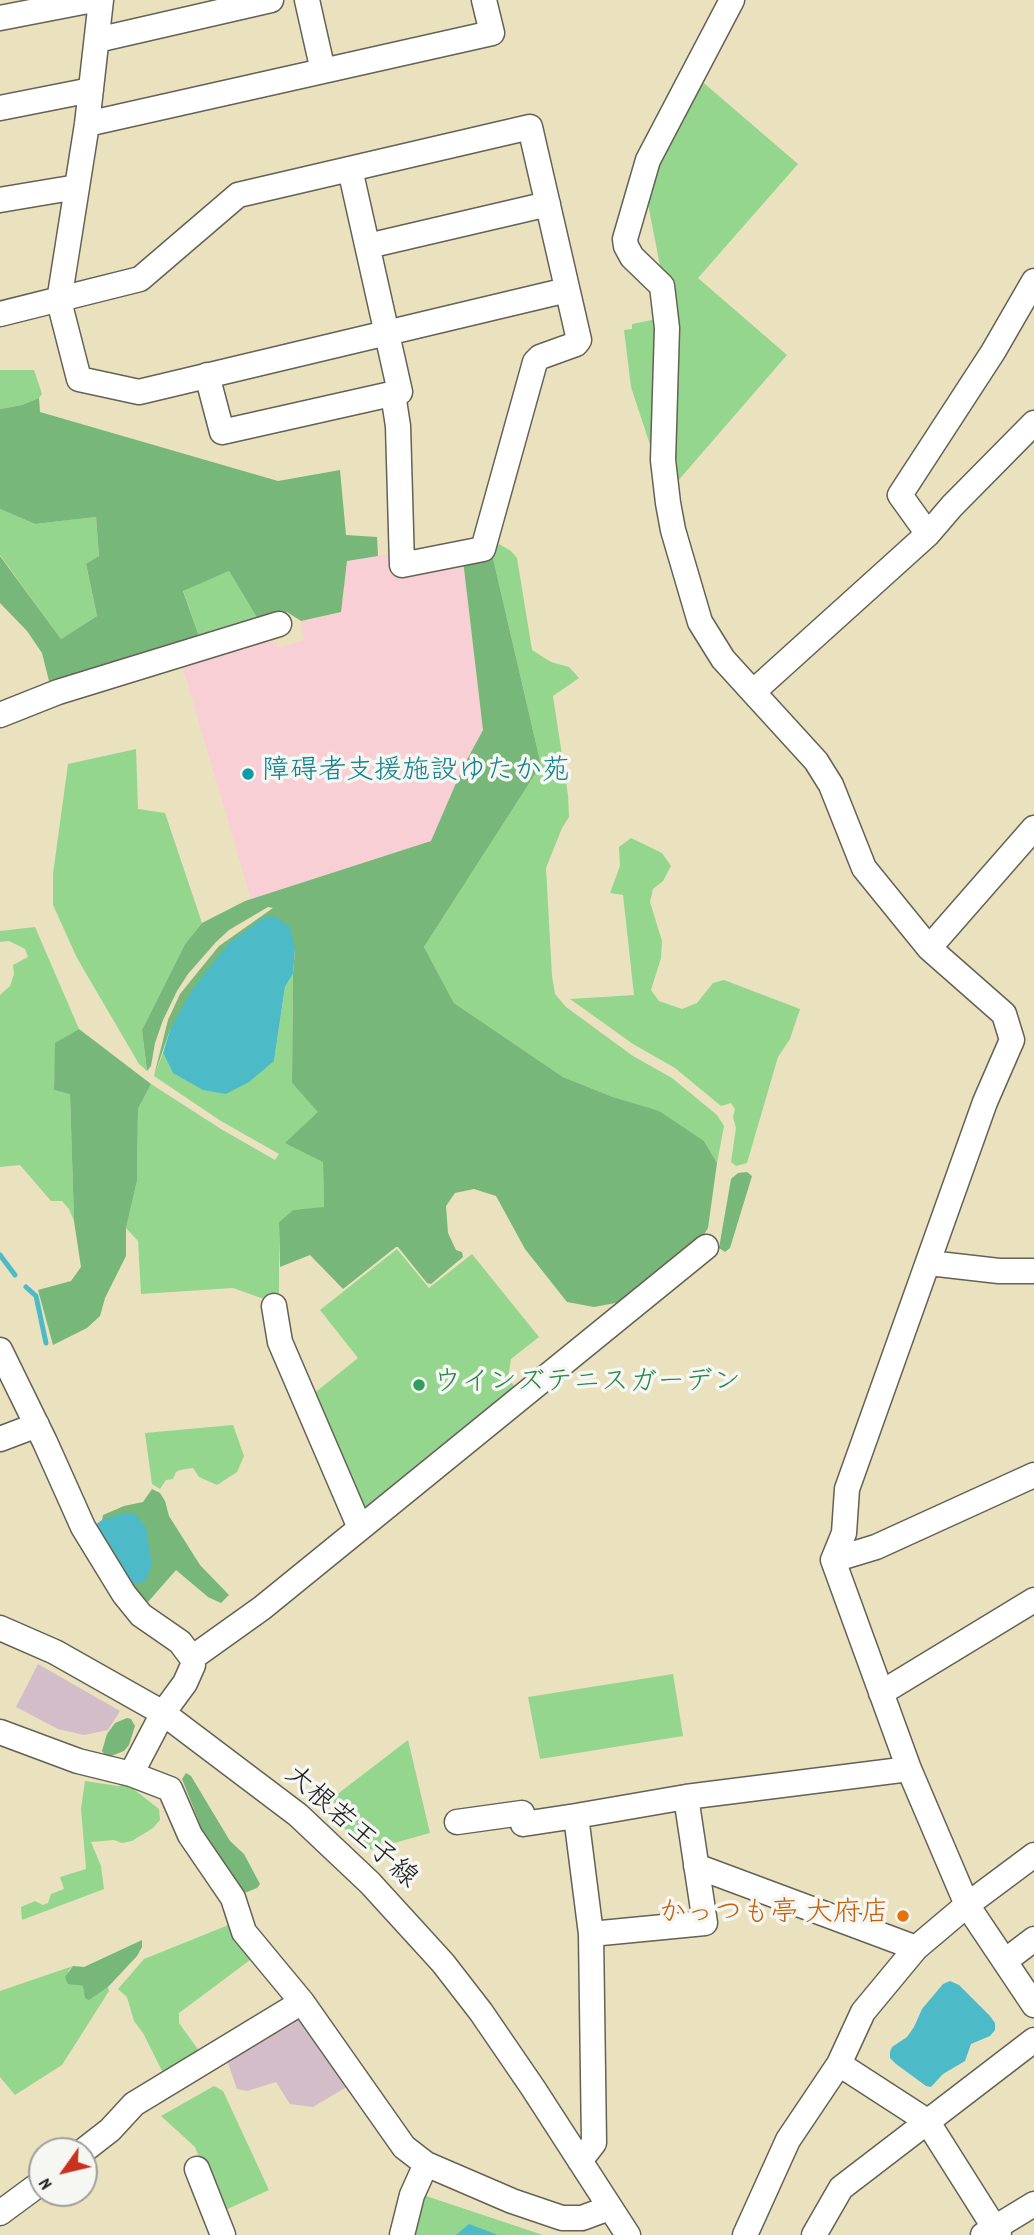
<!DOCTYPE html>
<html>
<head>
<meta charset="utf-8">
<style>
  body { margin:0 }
  #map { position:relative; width:1034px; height:2235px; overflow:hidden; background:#eae1bf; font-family:Dekko,sans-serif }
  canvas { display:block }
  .north { position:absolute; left:28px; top:2137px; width:70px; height:70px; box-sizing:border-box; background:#f6f6f2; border:2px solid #9f9f9c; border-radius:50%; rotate:236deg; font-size:19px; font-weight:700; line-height:28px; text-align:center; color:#1c1c1c }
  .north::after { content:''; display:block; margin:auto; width:24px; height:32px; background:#c8321e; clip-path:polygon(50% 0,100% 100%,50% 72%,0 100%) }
</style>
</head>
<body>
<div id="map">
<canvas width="1034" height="2235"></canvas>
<div class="north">N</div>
</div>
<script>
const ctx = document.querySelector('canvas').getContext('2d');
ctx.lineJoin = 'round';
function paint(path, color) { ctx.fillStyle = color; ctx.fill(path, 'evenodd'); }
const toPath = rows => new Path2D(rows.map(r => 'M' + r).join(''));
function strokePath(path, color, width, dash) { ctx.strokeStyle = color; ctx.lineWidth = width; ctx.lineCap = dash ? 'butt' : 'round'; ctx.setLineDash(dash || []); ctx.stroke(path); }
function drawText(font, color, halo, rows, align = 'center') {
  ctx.font = font + ' Dekko,"Klee One",sans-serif'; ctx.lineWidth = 7; ctx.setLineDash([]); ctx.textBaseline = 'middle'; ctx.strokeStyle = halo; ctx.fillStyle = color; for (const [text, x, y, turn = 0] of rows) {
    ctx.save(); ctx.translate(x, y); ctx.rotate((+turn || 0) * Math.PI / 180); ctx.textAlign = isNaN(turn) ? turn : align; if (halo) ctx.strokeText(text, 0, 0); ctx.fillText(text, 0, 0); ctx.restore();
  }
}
const built = toPath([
  [394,554,463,560,483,730,463,767,431,841,251,899,181,662,263,638,276,642,278,648,304,640,301,621,341,612,347,560]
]);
const industrial = toPath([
  [38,1664,120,1711,108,1730,84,1735,58,1729,16,1707],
  [296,2014,350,2085,313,2107,290,2104,276,2082,247,2091,237,2089,226,2057]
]);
const green = toPath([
  [698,78,798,164,698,278,787,355,670,490,662,276,648,204,653,162],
  [662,318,653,454,631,387,624,330,632,329,632,324],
  [0,370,34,370,42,394,39,398,22,405,0,409],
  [0,509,35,524,96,517,99,556,86,565,97,616,61,639,0,555],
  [499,544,511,551,517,558,532,650,551,662,569,667,579,678,553,696,568,795,569,817,562,828,546,868,552,976,555,994,566,1007,633,1056,672,1078,717,1115,724,1126,717,1163,704,1141,659,1112,613,1097,563,1077,454,1003,424,947,541,765,492,554],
  [229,571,259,621,200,639,183,590],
  [136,749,138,809,165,813,202,923,185,944,142,1030,147,1071,139,1064,77,958,53,905,53,874,68,764],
  [631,838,662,853,671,866,663,881,653,889,650,902,662,941,661,958,651,990,659,1001,682,1009,697,1003,713,983,724,980,800,1009,790,1039,778,1057,747,1163,736,1166,731,1162,736,1128,733,1117,735,1109,731,1103,721,1106,675,1068,633,1044,570,999,634,995,623,895,610,893,620,866,619,847],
  [35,927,79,1029,56,1043,54,1090,70,1093,74,1221,69,1209,62,1201,51,1201,20,1165,0,1167,0,995,10,986,14,974,13,965,28,957,25,949,9,941,0,942,0,931],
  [293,974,292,1083,319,1112,323,1162,324,1208,293,1210,279,1222,279,1301,261,1298,233,1288,141,1294,138,1241,126,1228,137,1181,138,1109,151,1084,221,1129,275,1160,279,1154,221,1121,154,1076,163,1053,173,1073,274,1061,285,987],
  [397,1249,429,1288,472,1254,539,1337,511,1359,508,1378,518,1391,368,1512,361,1510,312,1395,358,1358,320,1310],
  [233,1425,244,1456,237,1472,217,1485,199,1477,193,1468,180,1470,176,1472,173,1479,166,1480,160,1489,152,1484,145,1433],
  [673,1674,683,1736,540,1759,528,1697],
  [408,1740,430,1833,369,1850,330,1816,335,1796],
  [85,1781,118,1786,127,1784,159,1809,160,1820,153,1828,132,1841,122,1843,114,1840,91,1842,101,1866,104,1889,22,1920,21,1907,35,1901,43,1905,48,1903,51,1894,64,1889,60,1877,86,1869,81,1809],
  [231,1924,254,1957,179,2013,179,2023,202,2055,164,2075,143,2033,134,2021,127,1997,118,1989,144,1959],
  [73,1966,68,1971,74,1985,83,1986,89,1999,108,1987,109,1991,62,2065,15,2095,0,2077,0,1991],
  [214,2086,223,2091,269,2190,221,2212,195,2147,161,2116],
  [423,2195,543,2235,413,2235]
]);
const forest = toPath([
  [39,398,40,412,278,481,340,470,346,535,377,537,378,556,347,561,341,612,301,621,287,612,259,621,229,571,183,591,200,639,50,685,42,653,27,631,0,603,0,556,61,639,97,616,86,564,99,556,96,517,35,524,0,509,0,409,22,405],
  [492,554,541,765,424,947,454,1003,563,1077,613,1097,659,1111,704,1141,717,1163,708,1228,694,1251,626,1301,594,1307,567,1302,525,1249,496,1196,474,1189,455,1193,446,1206,448,1233,456,1250,462,1252,463,1257,431,1284,427,1283,398,1247,396,1247,343,1289,310,1255,280,1267,279,1222,293,1210,324,1207,323,1162,285,1143,318,1112,292,1083,293,974,295,949,170,1030,154,1076,168,1020,180,994,219,946,273,908,268,907,229,930,216,942,188,974,177,991,163,1020,155,1043,151,1066,147,1071,142,1030,185,944,202,923,245,901,431,841,463,767,483,730,463,560],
  [79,1029,151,1084,138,1109,137,1181,126,1228,126,1256,105,1298,100,1316,87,1328,53,1345,38,1290,71,1281,81,1267,74,1221,70,1094,54,1090,55,1043],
  [747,1172,752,1176,730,1248,725,1252,719,1248,731,1179,738,1173],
  [152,1489,160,1493,165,1501,169,1516,200,1565,229,1595,221,1603,208,1597,176,1570,148,1602,127,1584,102,1520,103,1515,124,1506,143,1502],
  [127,1718,131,1719,135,1726,129,1745,124,1751,111,1756,105,1755,102,1751,107,1734,115,1723],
  [186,1773,191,1776,230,1841,244,1854,260,1884,257,1888,242,1894,209,1847,182,1779],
  [142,1940,142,1947,137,1956,108,1987,89,2000,85,1998,83,1986,68,1984,65,1977,73,1966,84,1967]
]);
const water = toPath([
  [274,916,290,927,295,949,293,974,285,987,274,1061,249,1082,226,1094,203,1090,173,1073,163,1053,170,1030,192,990,229,943,263,918],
  [134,1513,146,1527,152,1565,145,1582,127,1584,91,1528,102,1520,122,1514],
  [950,1981,959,1985,990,2016,995,2023,995,2030,990,2036,971,2044,965,2061,943,2074,931,2087,926,2086,896,2064,890,2058,890,2052,892,2047,907,2037,914,2027,922,2009,943,1984],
  [469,2224,498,2235,456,2235]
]);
const stream = toPath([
  [0,1255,15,1275],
  [26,1287,36,1296,46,1343]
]);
const minor = toPath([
  [101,0,87,124,59,301,79,379,139,392,567,290],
  [307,0,323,71],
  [732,0,648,160,625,239,626,246,632,257,662,286,667,328,663,460,668,503,673,530,700,622,723,659,753,692],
  [0,18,93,0],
  [97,40,271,0],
  [0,108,91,90],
  [87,124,492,33,484,0],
  [0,200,77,187],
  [368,246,548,204],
  [0,314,140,279,238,195,530,127,579,340,576,344,540,357,535,362,483,549,402,565,398,426,393,394],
  [207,375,222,432,400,392,350,169],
  [1034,423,952,506,928,534,753,692,816,761,831,785,864,868,929,948,1004,1014,1012,1040,985,1102,847,1489,844,1533,833,1560,909,1769,967,1905,1034,2005],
  [928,534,900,495,993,352,1034,281],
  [0,715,58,692,279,624],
  [929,948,1034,828],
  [929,1263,999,1271,1034,1271],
  [274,1306,280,1342,360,1528],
  [0,1350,45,1442,83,1527,124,1594,141,1615,180,1642,192,1658,193,1665,185,1683,163,1713,131,1774],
  [0,1439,37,1425],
  [833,1560,876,1547,1034,1475],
  [0,1628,55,1652,163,1713,298,1815,370,1883,443,1963,481,2012,533,2088,628,2235],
  [192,1658,262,1608,706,1247],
  [881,1693,1034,1600],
  [0,1732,78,1761,131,1774,170,1789,190,1835,233,1898,244,1932,302,2002,404,2147,426,2164,512,2201,562,2218,582,2218,609,2208],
  [457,1822,522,1813,523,1824,576,1816],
  [696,1866,916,1948],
  [591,1934,705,1923,686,1797],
  [1005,1961,1034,1939],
  [839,2064,927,2121,999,2235],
  [83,2151,110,2130,134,2104,302,2002],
  [580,2161,594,2143,591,1934,576,1816,686,1797,909,1769],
  [197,2169,223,2235],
  [0,2213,42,2182],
  [402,2235,412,2195,426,2164],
  [745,2235,788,2140,839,2064,863,2012,916,1948,967,1905,1034,1855],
  [814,2235,841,2188,1034,2040],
  [983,2235,1034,2204]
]);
const markers = [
  [248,774,7,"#0f9aa8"],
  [419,1385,7,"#2e9e5b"],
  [903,1916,7,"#e8710a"]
];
const cultureNames = [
  ["障碍者支援施設ゆたか苑",262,774]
];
const leisureNames = [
  ["ウインズテニスガーデン",433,1385]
];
const streetNames = [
  ["大根若王子線",349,1829,42]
];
const foodNames = [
  ["かっつも亭 大府店",889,1916]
];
paint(built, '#f7cfd5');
paint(industrial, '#d2bdc8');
paint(green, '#94d68e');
paint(forest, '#77b779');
paint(water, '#4dbbc7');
strokePath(stream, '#4dbbc7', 5);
strokePath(minor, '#646155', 27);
strokePath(minor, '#fff', 24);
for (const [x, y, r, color] of markers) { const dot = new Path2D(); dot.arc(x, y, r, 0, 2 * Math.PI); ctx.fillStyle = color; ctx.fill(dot); strokePath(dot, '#f6f6f2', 2.5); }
drawText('28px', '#0d838f', '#f6f6f2', cultureNames, 'left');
drawText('28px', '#27864d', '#f6f6f2', leisureNames, 'left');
drawText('28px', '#1c1c1c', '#f6f6f2', streetNames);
drawText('28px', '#c56008', '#f6f6f2', foodNames, 'right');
</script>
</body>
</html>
